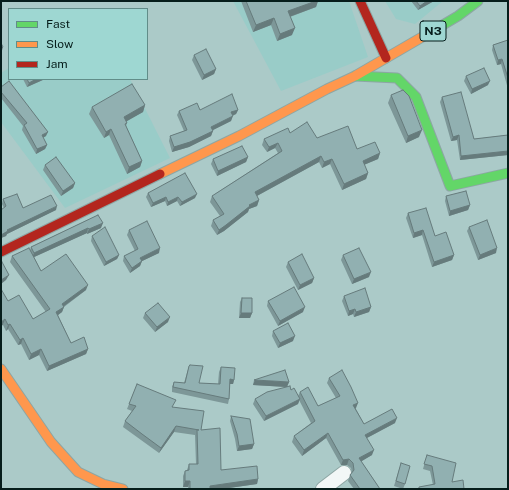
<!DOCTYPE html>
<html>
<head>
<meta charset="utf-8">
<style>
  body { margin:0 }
  #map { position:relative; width:509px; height:490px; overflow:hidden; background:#abcac8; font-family:"Public Sans",sans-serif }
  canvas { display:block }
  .frame { position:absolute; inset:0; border:2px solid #061d1b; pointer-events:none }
  .legend { position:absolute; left:8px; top:8px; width:140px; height:72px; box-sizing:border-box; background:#9ed7d2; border:1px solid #618d89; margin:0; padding:5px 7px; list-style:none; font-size:12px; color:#061d1b }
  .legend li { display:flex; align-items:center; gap:8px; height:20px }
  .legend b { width:20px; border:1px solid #618d89 }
</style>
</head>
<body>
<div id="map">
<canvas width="509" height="490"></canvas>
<div class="frame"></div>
<ul class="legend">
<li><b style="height:5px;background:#63d668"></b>Fast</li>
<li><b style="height:5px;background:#ff974d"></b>Slow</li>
<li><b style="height:5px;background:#b3261e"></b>Jam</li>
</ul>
</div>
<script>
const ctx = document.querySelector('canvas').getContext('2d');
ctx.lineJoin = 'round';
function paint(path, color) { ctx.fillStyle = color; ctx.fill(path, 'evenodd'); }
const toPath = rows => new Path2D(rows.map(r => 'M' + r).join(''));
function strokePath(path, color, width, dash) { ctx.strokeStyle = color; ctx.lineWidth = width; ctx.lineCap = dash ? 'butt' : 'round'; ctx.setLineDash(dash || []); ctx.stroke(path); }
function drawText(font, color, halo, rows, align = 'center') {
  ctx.font = font + ' "Public Sans",sans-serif'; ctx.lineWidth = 4; ctx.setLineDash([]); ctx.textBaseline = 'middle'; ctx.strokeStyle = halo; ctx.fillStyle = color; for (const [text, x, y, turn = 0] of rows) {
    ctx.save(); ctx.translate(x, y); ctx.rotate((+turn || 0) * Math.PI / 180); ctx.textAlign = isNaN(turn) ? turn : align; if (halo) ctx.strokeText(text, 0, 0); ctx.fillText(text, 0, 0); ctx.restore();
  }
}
const built = toPath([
  [233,1,349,1,368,57,281,91],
  [385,1,443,1,415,24,396,19],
  [9,68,9,79,130,79,170,158,65,208,1,122,1,73]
]);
const street = toPath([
  [323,489,344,473]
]);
const fast = toPath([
  [436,29,458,16,478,1],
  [355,76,397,78,416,97,450,186,508,173]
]);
const slow = toPath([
  [160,174,239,136,327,89,355,76,436,29],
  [1,369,51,442,78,472,103,484,123,489]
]);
const jam = toPath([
  [360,1,386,58],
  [1,252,160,174]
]);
const wall = toPath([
  [241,1,318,1,316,7,290,17,292,35,277,41,271,25,253,32],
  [411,1,434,1,418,10],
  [508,40,508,89,501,64,497,65,492,50,493,45],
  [194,55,216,69,214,74,202,80,192,60],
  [466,76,488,85,471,94,464,81],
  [23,79,45,79,27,87],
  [1,87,46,136,43,138,47,145,45,149,36,154,22,130,23,126,1,98],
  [391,95,419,137,406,143,388,103],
  [442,97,474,139,508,135,508,155,460,160,457,140,451,141,440,102],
  [145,105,143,112,126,121,127,123,126,126,142,161,140,167,127,174,109,135,104,138,89,114,92,107],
  [200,110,238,110,236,114,232,116,231,121,213,130,211,136,189,147,172,152,169,141,170,136,184,131,177,115,179,111],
  [290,133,317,138,357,149,380,153,378,159,364,165,368,173,366,179,342,190,330,164,322,168,319,162,257,196,259,200,257,206,249,209,248,212,224,231,217,235,211,226,213,220,220,216,210,202,212,196,278,153,275,148,267,152,262,145,264,139],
  [248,157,246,162,217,176,211,164,213,159],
  [45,165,75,183,73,188,61,196,43,170],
  [148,193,195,198,180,206,177,201,167,206,165,201,151,207,146,197],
  [446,196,470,205,468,210,449,216,445,201],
  [3,199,23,208,56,210,7,234,6,236,1,238,1,210,4,208,2,204],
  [408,213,435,236,454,255,452,260,432,267,422,235,413,238,406,218],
  [98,215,101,228,87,234,87,233,34,257,41,271,86,290,64,307,62,312,58,315,71,343,88,349,86,354,47,371,39,355,29,360,21,344,18,345,8,329,6,331,3,325,8,301,33,319,46,312,10,262,12,256,30,250,31,247],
  [469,227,496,253,478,260,467,231],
  [129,230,159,253,142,261,140,266,130,273,123,261,124,256,135,251,127,235],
  [92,236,119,255,117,259,104,266,91,241],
  [343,255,369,277,352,284,341,260],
  [288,262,314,278,312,283,298,290,286,267],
  [344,296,371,307,369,312,354,317,353,314,348,316,342,301],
  [242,298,252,313,250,318,239,318,240,302],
  [268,301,303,312,278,326,267,306],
  [145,313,168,322,155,332,143,318],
  [273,331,293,341,278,348,272,336],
  [189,366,199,383,218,384,219,372,221,367,234,380,233,384,230,384,229,399,228,404,172,392,172,387,174,382,184,383],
  [329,378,356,408,356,409,364,424,395,423,367,438,372,455,361,461,380,489,354,489,348,481,350,475,352,473,351,468,347,465,341,465,326,438,302,456,292,442,294,436,311,423,299,400,298,404,264,421,253,404,255,399,286,387,253,385,254,380,289,382,287,386,298,396,300,392,318,406,336,398,327,383],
  [137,384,173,407,201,430,221,470,258,479,257,484,222,489,188,489,188,487,183,487,183,476,185,471,187,470,189,464,196,464,195,435,174,432,159,453,123,427,125,421,132,411,127,409],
  [231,416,254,444,252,449,237,451,235,439,230,421],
  [427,455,452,482,464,489,418,489,419,487,433,485,430,471,423,469],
  [401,463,405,484,403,489,394,486]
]);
const shadedWall = toPath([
  [316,1,318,1,316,7,286,18,288,11],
  [427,1,434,1,418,10,420,6],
  [274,18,271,25,253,32,256,25],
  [295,28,292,35,277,41,280,34],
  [3,47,1,54,1,49],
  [502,59,501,64,497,65,498,60],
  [216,69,214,74,202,80,204,75],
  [36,79,45,79,27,87,29,83],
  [490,81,488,85,471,94,472,89],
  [145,105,143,112,122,124,124,117],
  [238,110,236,114,229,117,231,112],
  [233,116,231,121,209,132,211,127],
  [111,129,109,135,104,138,106,132],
  [422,130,419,137,406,143,408,136],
  [213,131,211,136,189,147,172,152,174,147],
  [48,132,46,136,40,139,42,135],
  [459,135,457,140,451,141,453,137],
  [278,143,275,148,267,152,269,147],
  [47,145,45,149,36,154,37,149],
  [508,151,508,155,460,160,461,156],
  [380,153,378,159,361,166,363,161],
  [321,156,319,162,253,198,255,192],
  [248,157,246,162,217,176,218,171],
  [332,159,330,164,322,168,324,162],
  [142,161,140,167,127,174,129,167],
  [368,173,366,179,342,190,344,184],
  [75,183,73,188,61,196,63,191],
  [197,194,195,198,180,206,182,202],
  [166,197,165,201,151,207,153,203],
  [178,197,177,201,167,206,168,202],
  [259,200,257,206,249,209,248,212,224,231,217,235,219,230,249,205],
  [470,205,468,210,449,216,450,211],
  [57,206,56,210,7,234,6,236,1,238,1,235,7,230],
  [103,223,101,228,87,234,89,229],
  [88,228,87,233,32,258,34,253],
  [423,230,422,235,413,238,414,233],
  [160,248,159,253,138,263,140,258],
  [497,248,496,253,478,260,480,255],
  [119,255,117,259,104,266,106,262],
  [454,255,452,260,432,267,434,262],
  [142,261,140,266,130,273,132,268],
  [371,272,369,277,352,284,354,279],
  [9,275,6,280,1,284,1,280],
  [314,278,312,283,298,290,300,285],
  [88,285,86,290,60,309,62,304],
  [64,307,62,312,54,318,56,312],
  [305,307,303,312,278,326,280,321],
  [371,307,369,312,354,317,356,312],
  [355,309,353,314,348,316,349,311],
  [241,313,252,313,250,318,239,318],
  [170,317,168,322,155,332,157,327],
  [5,319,3,325,1,326,1,322],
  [10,324,8,329,6,331,8,325],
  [295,336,293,341,278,348,280,343],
  [23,338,21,344,18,345,20,340],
  [41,349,39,355,29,360,31,354],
  [88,349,86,354,47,371,49,366],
  [230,379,234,380,233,384,228,384],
  [255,380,289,382,287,387,253,385],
  [300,399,298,404,264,421,266,416],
  [358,403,356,408,351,411,353,405],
  [397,418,395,423,363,440,365,435],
  [176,426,174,432,159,453,161,448],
  [328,433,326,438,302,456,304,450],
  [254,444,252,449,237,451,239,446],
  [374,450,372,455,357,464,359,458],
  [349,459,347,465,341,465,343,460],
  [258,479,257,484,222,489,209,489,210,486],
  [185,481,190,481,188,487,183,487]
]);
const building = toPath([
  [246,1,316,1,288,11,295,28,280,34,274,18,256,25,246,1],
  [416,1,427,1,420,6,416,1],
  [508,40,508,78,502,59,498,60,493,45,508,40],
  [1,43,3,47,1,49,1,43],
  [206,49,216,69,204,75,194,55,206,49],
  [484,68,490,81,472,89,466,76,484,68],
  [27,79,36,79,29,83,27,79],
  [9,81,48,132,42,135,47,145,37,149,24,125,27,123,1,92,1,87,9,81],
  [132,84,145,105,124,117,127,123,125,124,142,161,129,167,111,129,106,132,92,107,132,84],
  [403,90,409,96,422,130,408,136,391,95,403,90],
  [461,92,474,139,508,135,508,151,461,156,459,135,453,137,442,97,461,92],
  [232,94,238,110,231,112,233,116,211,127,213,131,190,142,174,147,170,136,187,130,179,111,197,103,200,110,232,94],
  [307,122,317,138,348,126,357,149,375,142,380,153,363,161,368,173,344,184,332,159,324,162,321,156,255,192,259,200,249,205,250,206,226,225,219,230,213,220,224,214,212,196,282,151,278,143,269,147,264,139,288,128,290,133,307,122],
  [242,146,248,157,218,171,213,159,242,146],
  [56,157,75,183,63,191,45,165,56,157],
  [185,173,197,194,182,202,178,197,168,202,166,197,153,203,148,193,185,173],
  [466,191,470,205,450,211,446,196,466,191],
  [17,194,23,208,51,195,57,206,7,230,8,231,1,235,1,210,6,206,3,199,17,194],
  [426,208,435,236,446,232,454,255,434,262,423,230,414,233,408,213,426,208],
  [98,215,103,223,89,229,88,228,34,253,31,247,98,215],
  [487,220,497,248,480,255,469,227,487,220],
  [147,221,160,248,140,258,142,261,132,268,124,256,138,249,129,230,147,221],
  [105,227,119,255,106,262,92,236,105,227],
  [29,248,41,271,66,254,88,285,62,304,64,307,56,312,71,343,84,337,88,349,49,366,41,349,31,354,23,338,20,340,10,324,8,325,5,319,1,322,1,289,8,301,19,295,33,319,50,309,12,256,29,248],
  [359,248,371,272,354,279,343,255,359,248],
  [302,254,314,278,300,285,288,262,302,254],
  [2,262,9,275,1,280,1,263,2,262],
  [294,287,305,307,280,321,268,301,294,287],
  [365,288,371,307,356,312,355,309,349,311,344,296,365,288],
  [242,298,252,298,252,313,241,313,242,298],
  [158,303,170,317,157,327,145,313,158,303],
  [288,323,295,336,280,343,273,331,288,323],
  [190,365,203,366,199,383,220,384,221,367,235,368,234,380,230,379,229,399,173,387,174,382,185,383,189,366,190,365],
  [285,370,289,382,255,380,254,380,285,370],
  [342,370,351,387,358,403,353,405,364,424,392,409,397,418,365,435,374,450,359,458,380,489,360,489,350,475,354,470,353,463,349,459,343,460,328,433,304,450,294,436,315,421,300,392,308,387,318,406,340,396,329,378,342,370],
  [137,384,176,400,172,407,204,411,201,430,220,428,221,470,257,466,258,479,210,486,210,489,190,489,190,481,185,481,185,471,189,470,189,464,198,464,197,430,199,430,176,426,161,448,142,434,125,421,136,406,129,404,137,384],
  [290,386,291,390,294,388,300,399,266,416,255,399,267,392,290,386],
  [231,416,250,419,254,444,239,446,237,434,231,416],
  [427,455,456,463,452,482,463,480,464,489,419,489,419,487,435,484,432,466,424,464,427,455],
  [401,463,410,466,405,484,396,481,401,463]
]);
const shields = [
  [433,31,26]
];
const shieldNames = [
  ["N3",433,31]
];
paint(built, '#99ccc8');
strokePath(street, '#8da6a4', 16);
strokePath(fast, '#8da6a4', 11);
strokePath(slow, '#8da6a4', 11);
strokePath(jam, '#8da6a4', 11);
strokePath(street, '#f2f7f7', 14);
strokePath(fast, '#63d668', 9);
strokePath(slow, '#ff974d', 9);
strokePath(jam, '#b3261e', 9);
paint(wall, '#7d9798');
paint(shadedWall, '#667b7c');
paint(building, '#91b0b1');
strokePath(building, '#667b7c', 1);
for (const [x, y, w] of shields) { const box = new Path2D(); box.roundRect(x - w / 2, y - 10, w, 20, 3); ctx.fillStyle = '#9ed7d2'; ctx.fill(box); strokePath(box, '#061d1b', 1); }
drawText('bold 12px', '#061d1b', null, shieldNames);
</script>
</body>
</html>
